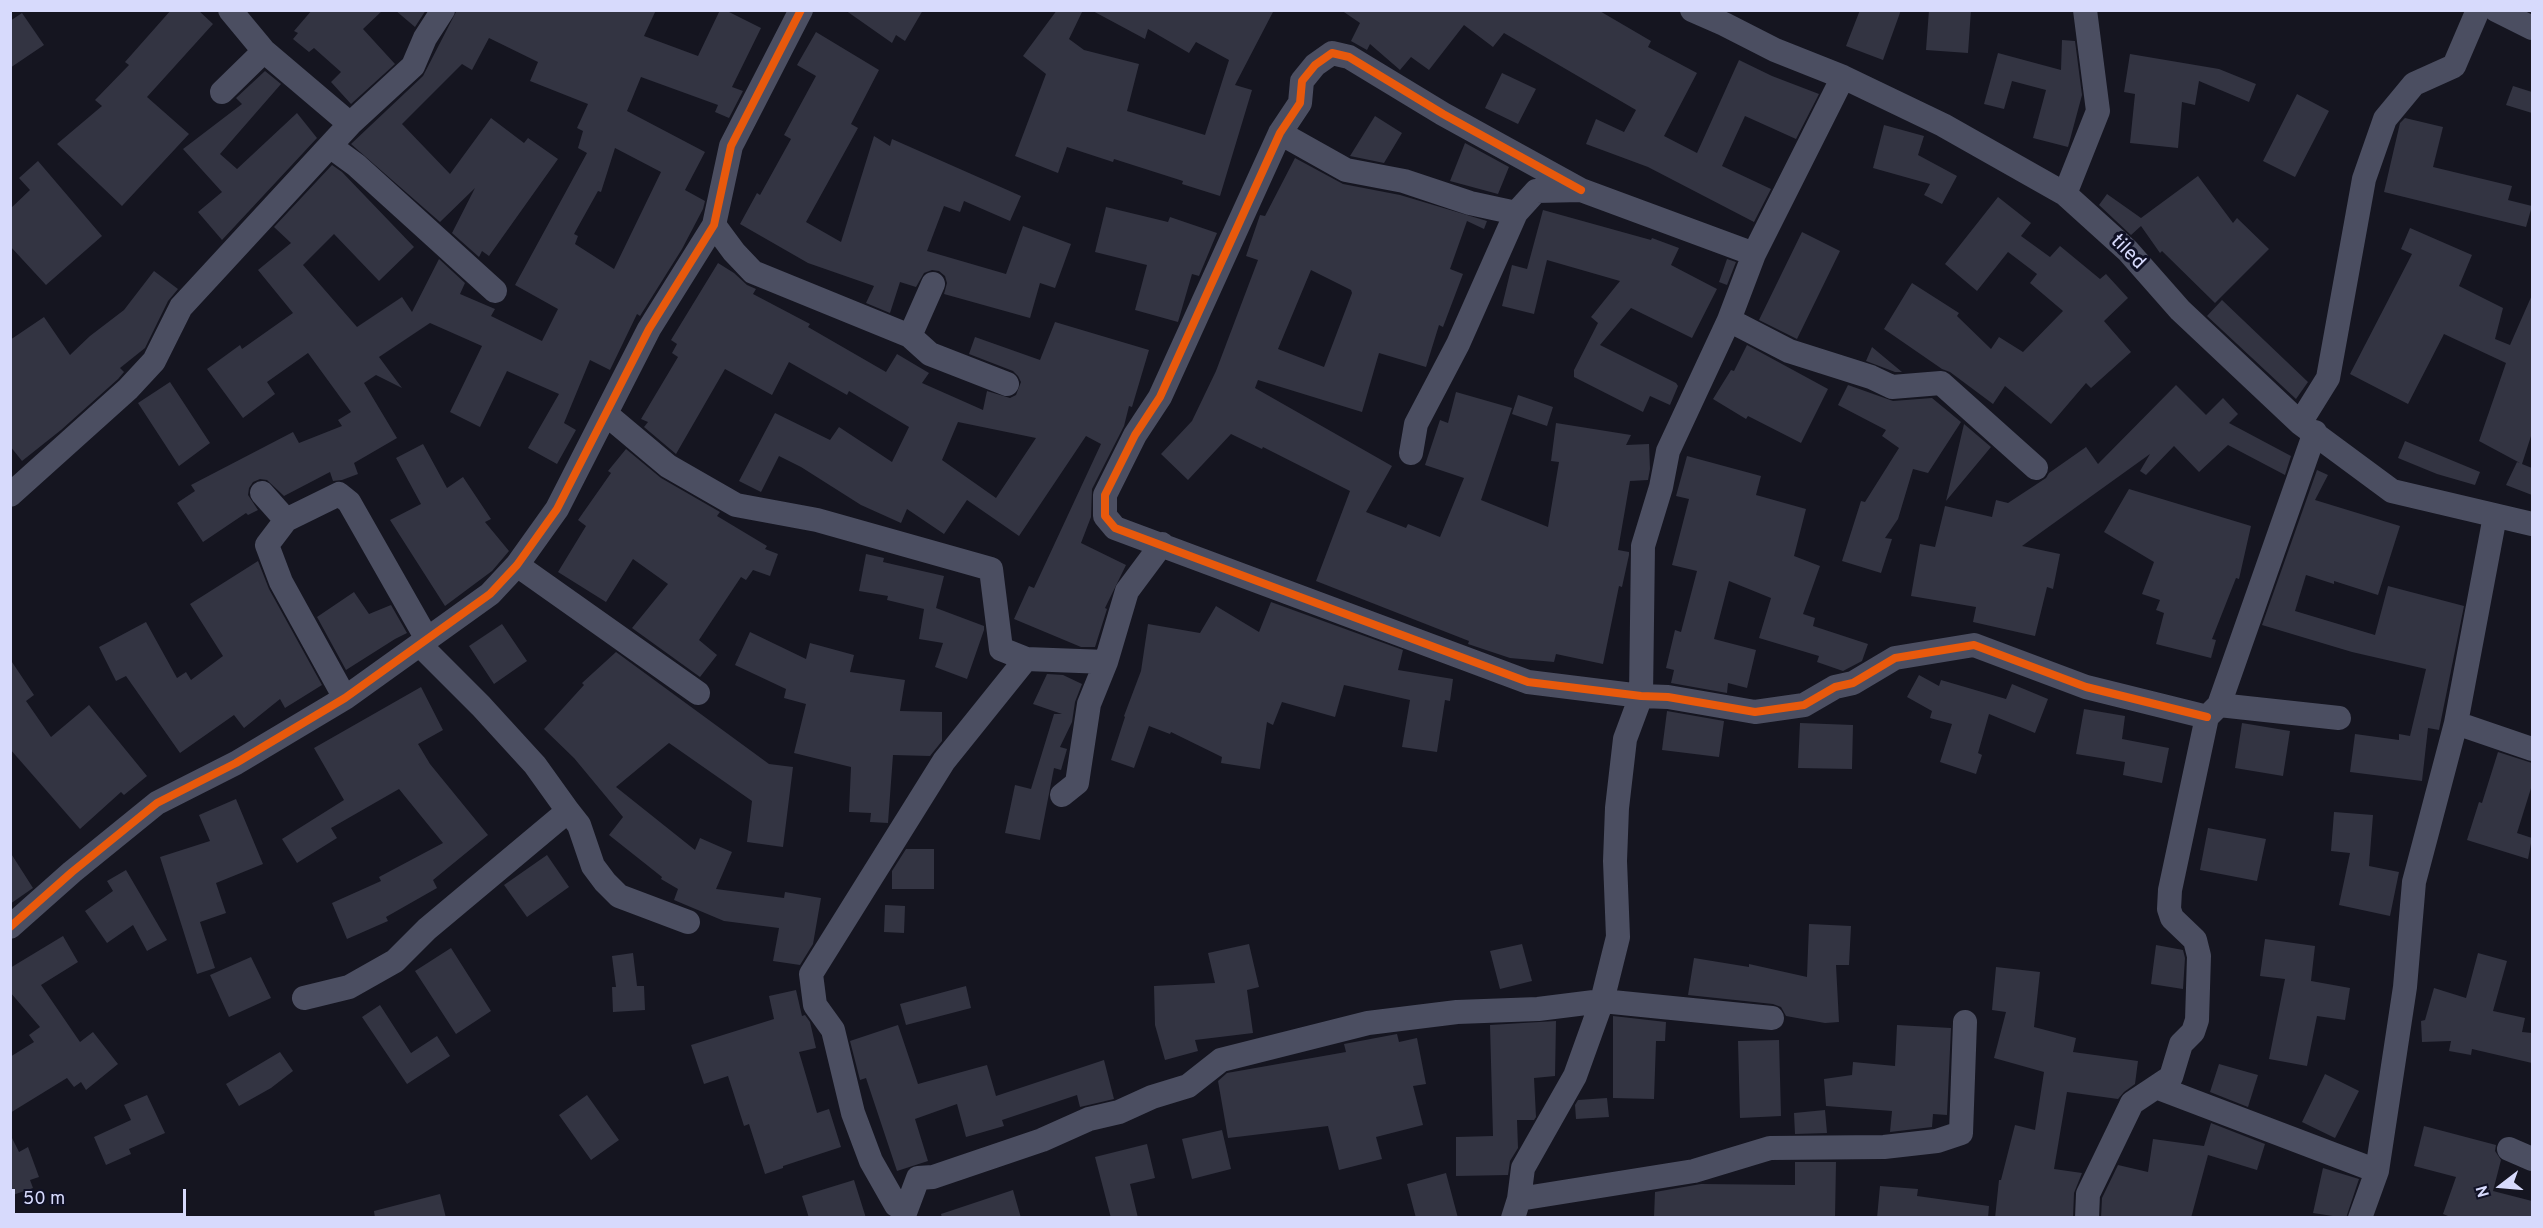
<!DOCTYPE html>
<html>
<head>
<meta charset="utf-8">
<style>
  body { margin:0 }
  #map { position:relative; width:2543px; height:1228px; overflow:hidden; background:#151520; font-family:Overpass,sans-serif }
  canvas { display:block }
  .frame { position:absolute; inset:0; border:12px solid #d7dafc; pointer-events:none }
  .north { position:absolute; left:2471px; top:1156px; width:60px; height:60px; -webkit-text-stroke:4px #101125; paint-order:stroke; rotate:254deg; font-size:16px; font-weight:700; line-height:24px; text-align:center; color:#d7dafc }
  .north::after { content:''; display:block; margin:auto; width:21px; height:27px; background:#d7dafc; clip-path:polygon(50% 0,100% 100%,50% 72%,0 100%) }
  .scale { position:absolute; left:12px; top:1189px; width:174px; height:27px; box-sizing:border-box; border:3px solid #d7dafc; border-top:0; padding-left:8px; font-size:18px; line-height:21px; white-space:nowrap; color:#d7dafc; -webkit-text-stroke:4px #101125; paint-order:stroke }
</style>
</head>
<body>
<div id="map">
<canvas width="2543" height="1228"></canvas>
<div class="frame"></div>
<div class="north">N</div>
<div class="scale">50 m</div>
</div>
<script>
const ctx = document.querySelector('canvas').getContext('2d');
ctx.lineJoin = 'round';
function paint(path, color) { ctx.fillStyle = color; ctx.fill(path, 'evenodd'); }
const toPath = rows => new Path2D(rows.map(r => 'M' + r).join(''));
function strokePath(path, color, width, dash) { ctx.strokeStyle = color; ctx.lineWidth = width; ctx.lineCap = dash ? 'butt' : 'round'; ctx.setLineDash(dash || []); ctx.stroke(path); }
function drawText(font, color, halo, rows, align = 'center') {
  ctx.font = font + ' Overpass,sans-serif'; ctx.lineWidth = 6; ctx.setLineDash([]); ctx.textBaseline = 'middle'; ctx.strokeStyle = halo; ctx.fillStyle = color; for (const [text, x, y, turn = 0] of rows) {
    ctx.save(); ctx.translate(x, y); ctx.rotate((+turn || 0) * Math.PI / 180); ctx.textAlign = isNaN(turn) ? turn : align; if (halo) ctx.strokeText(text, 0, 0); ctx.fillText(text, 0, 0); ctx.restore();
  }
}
const building = toPath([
  [171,10,198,10,213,24,147,97,189,134,122,206,57,144,102,106,95,100,129,65,125,62],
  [312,10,383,10,363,29,395,64,351,104,331,82,341,72,314,48,309,52,293,39,298,33,294,31],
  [395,10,426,10,415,27],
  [457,10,656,10,644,36,698,56,720,10,725,10,761,28,732,87,743,91,729,118,715,112,718,105,641,77,627,111,705,152,685,190,705,201,703,209,682,249,640,316,637,314,610,370,590,360,564,423,576,430,557,464,528,448,559,394,507,371,480,427,450,412,482,346,430,323,379,357,402,388,376,375,364,383,397,438,354,463,358,474,342,480,333,481,330,472,284,496,267,480,260,479,253,482,249,488,248,495,258,510,248,515,246,513,203,542,177,503,195,491,191,485,293,432,299,443,342,426,338,420,351,412,308,353,267,382,275,394,243,418,207,369,240,345,242,349,293,313,258,270,291,243,274,227,332,165,342,172,414,247,379,281,334,234,303,265,357,327,402,297,412,312,439,259,465,283,460,294,495,309,491,316,542,341,558,309,515,285,587,153,578,148,583,131,577,128,588,104,530,81,538,62,489,38,472,70,462,64,402,124,450,174,491,118,524,143,528,138,558,159,489,256,482,251,479,257,452,233,475,188,440,222,351,144,423,76],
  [615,148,661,172,614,269,575,244,578,236,574,234,598,191,601,192],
  [845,10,923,10,905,41,896,35,892,43],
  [1057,10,1083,10,1069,39,1084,50,1139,64,1127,111,1205,135,1229,60,1196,42,1189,53,1148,29,1145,39,1091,10,1274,10,1235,85,1252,90,1220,196,1182,184,1183,181,1114,159,1113,162,1067,147,1058,173,1015,156,1046,74,1023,56],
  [1341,10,1598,10,1651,41,1648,47,1697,73,1664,136,1697,153,1739,60,1772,76,1819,94,1796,139,1745,116,1722,166,1771,189,1754,222,1648,167,1586,144,1596,119,1624,132,1636,110,1504,33,1493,47,1464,25,1429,70,1411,57,1400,70,1370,44,1367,50,1351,41,1360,23],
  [1860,10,1901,10,1883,60,1846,46],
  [1929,10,1971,10,1968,53,1926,50],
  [22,13,44,45,10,68,10,21],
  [816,32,879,70,851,124,858,128,806,222,841,242,874,136,890,146,892,139,1021,196,1010,221,964,201,960,212,944,206,927,251,1006,274,1023,226,1071,244,1055,288,1040,283,1030,318,944,294,947,283,945,276,939,271,932,270,924,273,916,287,900,282,890,313,866,303,874,286,808,263,740,224,757,193,760,195,791,139,784,135,816,76,797,65],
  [2062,40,2075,41,2082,95,2068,147,2033,138,2046,90,2012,81,2004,109,1984,104,1998,53,2061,70],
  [2130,54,2219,69,2256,84,2249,102,2199,81,2195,105,2182,102,2178,148,2130,143,2135,94,2124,92],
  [265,71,281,84,220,154,237,169,297,113,317,138,222,240,198,212,222,192,183,149,242,104,236,98],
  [1502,73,1536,89,1518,124,1485,108],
  [2513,86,2532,92,2532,113,2506,105],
  [2297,94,2329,111,2295,177,2263,161],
  [1375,116,1402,133,1384,163,1350,156],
  [2405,118,2443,127,2433,167,2512,186,2508,200,2532,206,2526,227,2384,192,2400,123],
  [1884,125,1924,136,1918,155,1957,176,1942,204,1924,195,1930,184,1873,168],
  [1465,143,1509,167,1498,194,1450,181],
  [1295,158,1343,184,1400,195,1487,221,1484,229,1467,221,1450,269,1463,274,1443,327,1439,325,1426,367,1379,353,1362,412,1258,380,1255,388,1392,466,1366,512,1406,528,1408,524,1440,537,1464,478,1425,465,1440,420,1448,423,1456,392,1512,408,1481,500,1548,527,1559,462,1551,461,1556,423,1631,435,1626,445,1649,444,1650,469,1648,480,1630,481,1618,550,1629,552,1629,555,1622,587,1619,586,1603,664,1556,654,1554,662,1510,658,1468,644,1469,641,1316,581,1350,491,1263,447,1262,449,1231,434,1188,480,1161,454,1192,421,1216,371,1258,260,1246,256,1260,215,1265,216],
  [1311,270,1351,290,1352,293,1324,367,1278,349],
  [38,161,102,236,46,285,10,246,10,209,30,190,19,178],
  [2198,176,2233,223,2237,218,2269,249,2215,303,2162,251,2160,253,2141,226,2131,235,2099,205,2107,194,2141,218],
  [1998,197,2031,223,2021,236,2050,257,2060,246,2100,279,2106,274,2128,298,2104,321,2131,352,2091,388,2086,383,2051,424,2005,386,1993,404,1950,372,1942,369,1884,329,1912,283,1959,313,1957,316,1991,349,1999,337,2023,352,2063,311,2030,283,2037,274,2008,252,1977,291,1945,264],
  [1106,207,1168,222,1170,217,1217,233,1199,276,1192,274,1178,322,1135,310,1147,265,1095,252],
  [1543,210,1651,240,1652,238,1679,248,1671,265,1717,289,1692,338,1631,308,1600,345,1676,383,1678,386,1670,405,1650,396,1643,412,1574,377,1574,370,1598,323,1591,317,1620,281,1547,260,1534,314,1502,306,1512,265,1527,269],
  [2410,228,2472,255,2459,286,2503,308,2495,339,2510,345,2532,295,2532,433,2522,464,2532,468,2532,495,2506,485,2517,462,2520,463,2479,441,2506,363,2444,334,2408,404,2350,374,2412,254,2401,249],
  [1802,232,1840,251,1797,339,1759,320],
  [1727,259,1736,262,1727,285,1719,282],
  [718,263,734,273,747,285,756,289,753,294,810,324,808,327,886,372,897,354,929,373,922,383,983,410,987,391,1010,398,1016,395,1021,382,1018,376,1013,371,969,354,975,337,1040,360,1055,322,1149,350,1132,407,1129,406,1124,426,1092,489,1091,517,1081,543,1126,565,1105,608,1107,609,1095,647,1081,647,1014,619,1029,586,1034,588,1101,444,1086,436,1019,536,967,500,944,534,907,509,901,523,861,505,801,467,779,456,761,492,739,481,775,413,830,440,839,427,892,462,909,427,849,391,847,395,789,362,772,395,725,369,676,454,644,427,648,422,641,419,678,357,672,353,677,344,671,340],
  [958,422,1036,438,996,498,942,460],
  [154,271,178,289,168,301,145,348,120,368,124,372,118,379,61,430,22,461,10,446,10,340,44,317,70,355,90,336,124,310],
  [2222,300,2308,382,2296,399,2207,316],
  [1747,345,1828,389,1801,443,1748,416,1746,419,1713,399,1731,370,1734,371],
  [1872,347,1902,372,1895,372,1866,361],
  [170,382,210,443,179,466,138,403],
  [1848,385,1893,401,1932,398,1961,422,1928,473,1913,469,1898,519,1885,538,1892,539,1881,573,1842,561,1861,501,1865,502,1899,448,1882,436,1886,430,1838,405],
  [2176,385,2206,415,2223,398,2238,414,2229,423,2291,456,2285,475,2228,445,2199,472,2174,446,2146,475,2140,471,2150,454,2022,546,2060,554,2053,589,2047,587,2035,636,1973,622,1976,607,1911,596,1920,544,1935,547,1945,506,1992,517,1996,500,2008,503,2046,478,2049,473,2086,447,2098,464],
  [1518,395,1553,407,1547,426,1512,414],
  [1964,424,1991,447,1946,501],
  [2405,441,2480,472,2475,485,2437,474,2398,458],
  [423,444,447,488,463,477,491,519,485,522,509,551,492,571,445,606,390,520,421,504,396,458],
  [626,449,661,478,720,512,717,516,767,546,765,549,778,554,770,576,753,570,746,580,741,577,699,640,717,655,700,677,632,628,668,584,633,559,606,602,558,572,586,526,578,520,611,473,608,471],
  [1687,456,1761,476,1756,495,1806,509,1794,556,1820,566,1803,614,1815,618,1813,626,1868,644,1862,661,1843,671,1817,662,1819,656,1759,638,1771,598,1729,581,1714,639,1756,650,1747,688,1728,683,1727,693,1671,683,1674,670,1666,668,1675,630,1681,632,1697,571,1672,565,1689,499,1676,496],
  [2317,470,2328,475,2315,500,2400,526,2378,595,2334,581,2334,584,2306,575,2295,611,2375,635,2388,586,2464,606,2439,730,2428,728,2422,781,2350,772,2355,734,2399,740,2399,734,2410,736,2426,669,2352,652,2262,625],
  [2129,489,2251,526,2239,579,2236,578,2212,639,2216,640,2211,658,2156,644,2164,613,2156,610,2160,600,2142,594,2154,562,2104,532],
  [866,554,884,558,883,562,944,576,936,608,984,626,984,630,967,679,935,667,943,643,919,639,924,609,887,600,888,596,859,591],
  [258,561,269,589,322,685,285,708,280,699,244,728,234,715,180,753,126,676,116,681,99,647,146,622,177,678,186,672,191,680,223,656,190,604],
  [354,592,369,614,391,605,407,633,395,639,346,670,317,617],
  [1271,602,1403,650,1398,670,1453,679,1450,701,1445,700,1437,752,1402,747,1410,700,1344,685,1335,717,1282,702,1273,725,1267,722,1260,769,1221,763,1222,757,1171,732,1170,734,1149,726,1134,768,1111,760,1125,717,1124,716,1141,671,1148,624,1200,633,1216,606,1259,632],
  [502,624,527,661,494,684,469,646],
  [750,632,806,659,810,643,854,655,850,672,905,680,900,711,942,712,942,741,930,756,893,755,888,823,870,822,871,813,849,812,851,767,794,753,806,704,784,698,786,689,735,665],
  [616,652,769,764,793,767,783,847,747,842,752,801,669,743,616,787,695,850,700,838,732,852,716,889,784,898,785,892,821,898,813,944,800,965,773,961,779,928,724,921,674,900,678,889,661,879,662,877,609,835,623,817,574,758,544,729,584,685,582,683],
  [10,659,34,695,26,701,51,737,89,705,147,776,124,795,121,792,80,829,10,749],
  [1047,674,1063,675,1082,684,1075,702,1072,722,1060,747,1067,749,1061,770,1054,768,1040,840,1005,833,1015,785,1031,789,1054,714,1062,714,1033,704],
  [1919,675,1939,686,1941,680,2006,699,2012,684,2048,699,2035,733,1989,714,1978,753,1982,755,1976,774,1940,762,1952,724,1930,718,1932,711,1907,697],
  [421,687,443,730,418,744,430,764,488,835,433,880,437,888,386,917,388,921,347,939,332,903,381,881,379,877,443,843,399,789,331,828,337,838,297,863,282,839,344,800,314,748],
  [2084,709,2125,716,2122,739,2169,748,2162,783,2123,775,2125,762,2076,754],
  [1667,711,1724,721,1719,757,1662,750],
  [1800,723,1853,725,1852,769,1798,768],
  [2242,723,2290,731,2283,776,2235,768],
  [2498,752,2532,763,2532,785,2517,833,2532,838,2528,859,2467,840,2479,802,2482,803],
  [236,799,263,864,216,883,226,913,200,922,215,968,197,974,160,857,210,841,199,815],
  [2334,812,2373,815,2369,866,2399,872,2390,916,2339,905,2350,853,2331,851],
  [2208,828,2266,839,2257,881,2200,870],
  [906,849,934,849,934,889,892,889,892,871],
  [10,852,33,888,10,904],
  [547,855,569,887,527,917,504,885],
  [126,870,167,940,147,951,133,925,107,943,85,911,113,891,107,881],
  [885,905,905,906,904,933,884,932],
  [1809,924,1851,926,1849,965,1836,965,1839,1022,1825,1023,1786,1016,1781,1007,1773,1004,1688,995,1694,958,1749,967,1749,964,1807,977],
  [63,936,78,962,41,985,80,1042,93,1032,118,1064,86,1090,81,1082,74,1087,67,1078,10,1113,10,1057,34,1042,29,1035,40,1027,10,992,10,968],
  [2265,939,2315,946,2311,981,2350,988,2345,1020,2317,1016,2307,1066,2269,1059,2285,979,2260,976],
  [1249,944,1259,987,1247,990,1253,1033,1195,1040,1198,1051,1165,1060,1155,1025,1154,986,1215,983,1208,953],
  [1522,944,1532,981,1500,989,1490,951],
  [2156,945,2183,950,2185,958,2183,989,2151,984],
  [451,948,491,1011,456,1034,415,971],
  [633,953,637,986,644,986,645,1010,613,1012,612,987,616,987,612,956],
  [2478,953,2507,961,2493,1011,2525,1018,2522,1032,2532,1033,2532,1063,2472,1049,2471,1055,2449,1051,2451,1041,2422,1042,2421,1021,2425,1020,2434,988,2466,998],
  [251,957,271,998,229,1017,210,975],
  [1996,967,2040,972,2034,1027,2076,1038,2073,1052,2138,1061,2135,1084,2124,1092,2118,1099,2067,1092,2054,1169,2082,1173,2074,1193,2073,1218,1995,1218,1999,1180,2001,1180,2015,1125,2035,1130,2044,1072,1994,1058,2006,1012,1992,1010],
  [966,986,971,1008,906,1025,900,1004],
  [796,990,802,1016,805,1015,810,1022,816,1048,799,1052,817,1113,829,1109,841,1147,783,1166,783,1168,765,1174,749,1124,744,1126,728,1076,704,1084,691,1045,774,1019,769,996],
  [380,1005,411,1053,437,1036,450,1056,407,1084,362,1017],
  [1613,1016,1666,1022,1665,1041,1656,1041,1654,1099,1613,1098],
  [1556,1021,1555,1076,1534,1078,1536,1117,1534,1120,1517,1120,1518,1148,1510,1161,1508,1175,1456,1176,1456,1137,1493,1136,1490,1025],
  [898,1025,918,1084,987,1065,996,1096,1104,1060,1114,1099,1080,1107,1077,1095,1002,1120,1004,1126,966,1137,957,1104,915,1119,928,1161,897,1171,866,1078,860,1080,850,1041],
  [1897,1025,1951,1028,1947,1115,1933,1114,1932,1127,1890,1132,1892,1111,1826,1106,1824,1079,1852,1075,1853,1062,1895,1066],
  [1397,1034,1399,1042,1417,1038,1426,1084,1413,1086,1423,1125,1376,1137,1382,1159,1339,1170,1328,1126,1228,1138,1218,1081,1227,1073,1346,1052,1344,1044],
  [1779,1040,1781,1116,1740,1118,1738,1041],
  [280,1052,293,1071,271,1088,239,1106,226,1084],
  [2219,1064,2258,1075,2248,1107,2210,1092],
  [2325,1074,2359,1091,2335,1138,2302,1122],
  [147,1095,165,1133,129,1149,131,1154,106,1165,94,1137,131,1120,124,1105],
  [587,1095,619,1140,591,1160,559,1115],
  [1607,1098,1609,1117,1576,1119,1575,1105,1578,1100],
  [1825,1110,1827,1133,1795,1134,1794,1113],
  [2211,1123,2265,1144,2257,1170,2208,1155,2191,1218,2101,1218,2102,1198,2118,1165,2148,1172,2153,1139,2204,1146],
  [2424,1126,2496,1145,2495,1151,2501,1160,2493,1191,2532,1201,2532,1218,2453,1218,2443,1214,2456,1177,2414,1166],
  [1222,1130,1231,1169,1192,1179,1182,1139],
  [10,1134,19,1152,28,1147,39,1177,30,1180,33,1188,10,1196],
  [1147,1144,1155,1178,1130,1184,1138,1218,1111,1218,1095,1157],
  [1795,1162,1836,1162,1835,1218,1654,1218,1655,1192,1701,1184,1795,1185],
  [2323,1168,2359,1179,2346,1218,2313,1213],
  [1446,1173,1458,1218,1416,1218,1407,1184],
  [854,1180,866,1218,809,1218,802,1196],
  [1880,1186,1918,1189,1917,1196,1989,1206,1988,1218,1877,1218],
  [1013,1190,1021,1218,942,1218,941,1214],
  [440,1194,446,1218,375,1218,374,1211]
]);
const minor = toPath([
  [230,10,264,51,350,124],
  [1692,10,1724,24,1775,50,1843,77,1943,125,2065,194,2128,251,2180,310,2300,423,2392,491,2532,524],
  [2496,10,2532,28],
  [222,92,264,51],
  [1280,133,1346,170,1404,181,1470,203,1516,213,1536,191,1581,190,1754,254],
  [330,146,356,165,495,291],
  [1581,190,1443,114,1349,57,1332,53,1315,65,1302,81,1300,103,1280,133,1160,397,1135,435,1105,495,1105,516,1115,528,1528,682,1641,696,1668,697,1755,712,1804,705,1835,687,1853,683,1895,658,1974,645,2086,687,2207,717],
  [2065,194,2098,111,2085,10],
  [714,225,734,252,753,272,910,336,930,354,1007,384],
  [1729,320,1789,351,1871,377,1892,387,1941,383,2036,468],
  [910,336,933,284],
  [606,414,668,466,736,505,817,520,991,569,1001,649,1026,659],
  [2300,423,2328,378,2364,179,2385,119,2414,84,2454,66,2478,10],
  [1411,453,1416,424,1458,344,1516,213],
  [262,493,286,520,339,494,349,502,427,639],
  [10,495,128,389,154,361,181,307,350,124,413,66,425,38,443,10],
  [286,520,267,545,281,582,345,698],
  [517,565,698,693],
  [2219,705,2339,718],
  [2456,723,2532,749],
  [1062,795,1077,783,1089,704,1106,662,1127,591,1162,544],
  [568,811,579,825,593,866,605,882,619,896,688,922],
  [10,927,72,872,157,803,236,763,345,698,490,594,517,565,557,509,649,329,714,225,731,146,801,10],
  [304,998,349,987,395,961,427,929,568,811,535,765,481,706,420,645],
  [2156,1087,2377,1171],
  [2509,1149,2532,1159],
  [1519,1199,1694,1171,1770,1148,1884,1147,1937,1141,1961,1133,1965,1022],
  [896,1205,871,1161,853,1113,833,1030,815,1005,811,974,944,761,1026,659,1106,662],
  [903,1218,918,1178,933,1177,1042,1140,1089,1119,1119,1112,1152,1097,1188,1086,1221,1060,1368,1023,1457,1012,1538,1009,1602,1001,1772,1018],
  [1513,1218,1519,1199,1523,1168,1575,1076,1602,1001,1618,937,1615,861,1617,808,1625,739,1641,696,1643,546,1661,487,1668,451,1729,320,1754,254,1843,77],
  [2087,1218,2088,1194,2132,1103,2171,1077,2181,1044,2193,1032,2197,1020,2199,956,2195,940,2172,918,2169,909,2170,890,2207,717,2219,705,2315,432],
  [2360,1218,2377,1171,2405,987,2414,882,2456,723,2495,516]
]);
const cycleway = toPath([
  [1581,190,1443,114,1349,57,1332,53,1315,65,1302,81,1300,103,1280,133,1160,397,1135,435,1105,495,1105,516,1115,528,1528,682,1641,696,1668,697,1755,712,1804,705,1835,687,1853,683,1895,658,1974,645,2086,687,2207,717],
  [10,927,72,872,157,803,236,763,345,698,490,594,517,565,557,509,649,329,714,225,731,146,801,10]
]);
const streetNames = [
  ["tiled",2127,253,45]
];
paint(building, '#333442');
strokePath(minor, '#4b4e61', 24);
strokePath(cycleway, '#e8590c', 8);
drawText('20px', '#d7dafc', '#101125', streetNames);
</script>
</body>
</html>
